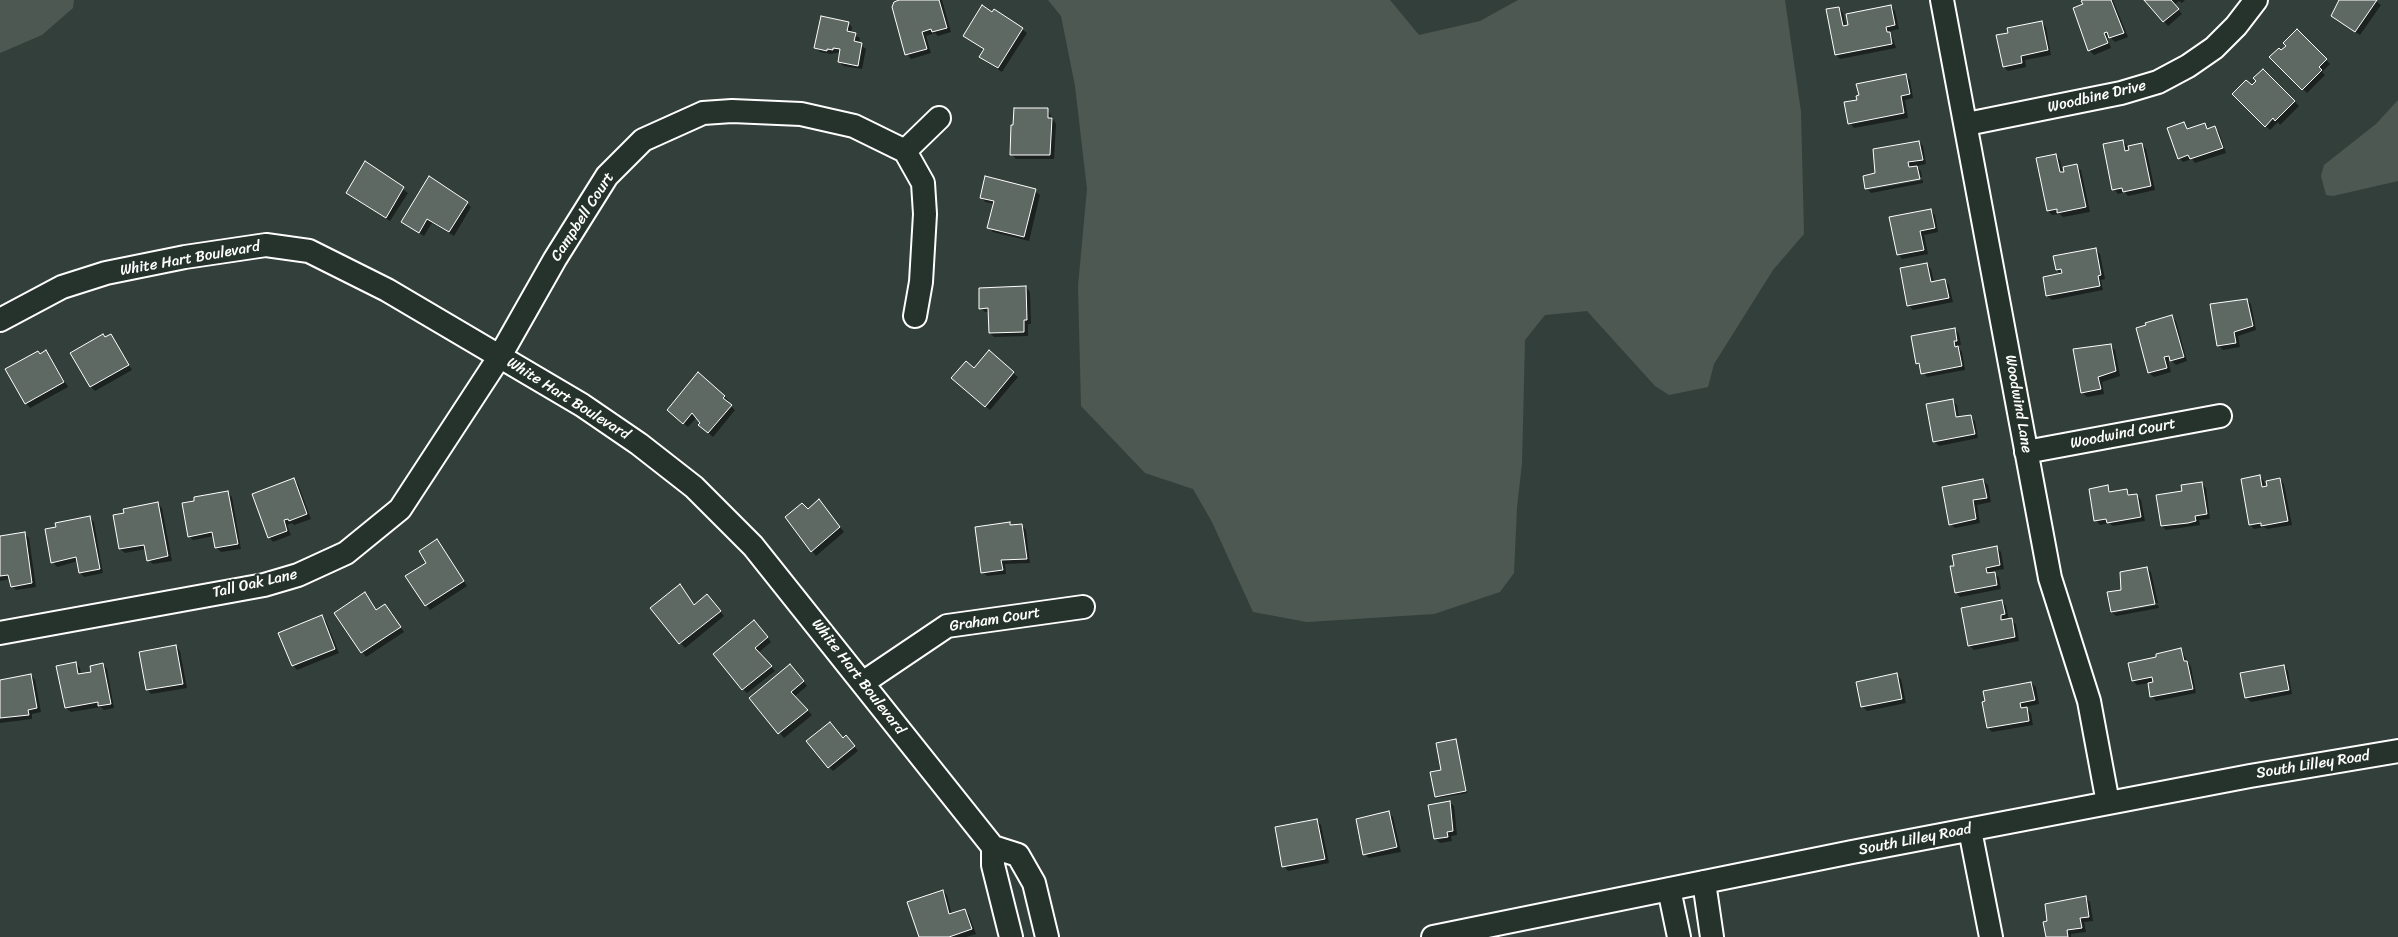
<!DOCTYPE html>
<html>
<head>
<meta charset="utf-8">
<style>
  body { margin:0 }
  canvas { display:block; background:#333f3a }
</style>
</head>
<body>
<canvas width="2398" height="937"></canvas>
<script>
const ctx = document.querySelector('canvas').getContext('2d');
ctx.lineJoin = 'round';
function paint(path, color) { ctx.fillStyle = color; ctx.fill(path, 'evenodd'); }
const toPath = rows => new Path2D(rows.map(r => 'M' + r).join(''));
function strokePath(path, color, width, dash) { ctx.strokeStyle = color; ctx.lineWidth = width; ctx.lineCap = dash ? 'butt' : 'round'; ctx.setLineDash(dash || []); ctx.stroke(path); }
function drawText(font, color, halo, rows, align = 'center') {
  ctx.font = font + ' Sriracha,sans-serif'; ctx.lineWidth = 4.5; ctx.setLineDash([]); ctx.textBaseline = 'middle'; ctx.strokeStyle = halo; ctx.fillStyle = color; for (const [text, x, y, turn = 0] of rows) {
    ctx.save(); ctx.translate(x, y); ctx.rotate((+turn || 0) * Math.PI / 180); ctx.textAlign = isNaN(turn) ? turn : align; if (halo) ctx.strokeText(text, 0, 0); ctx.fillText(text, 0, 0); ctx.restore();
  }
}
const green = toPath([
  [0,0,74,0,73,8,42,35,0,53],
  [1048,0,1390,0,1419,35,1480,21,1518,0,1785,0,1801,112,1804,234,1773,270,1741,321,1714,364,1708,387,1669,395,1655,386,1587,311,1545,315,1525,340,1522,463,1517,507,1514,573,1500,592,1434,614,1307,622,1253,612,1212,522,1193,489,1145,473,1081,406,1078,286,1087,189,1075,86,1061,16],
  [2398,100,2398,181,2333,196,2326,195,2321,176,2324,165,2376,124]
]);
const shadow = toPath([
  [904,0,942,0,951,32,938,36,935,33,926,36,931,53,911,59,907,54],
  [2087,0,2113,0,2128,37,2115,42,2110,37,2107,37,2111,48,2094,55,2089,50,2084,5],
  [2146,0,2185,0,2182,3,2179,1,2174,5,2182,14,2168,26],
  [2340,0,2375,0,2381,5,2360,35,2337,20],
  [1891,6,1895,11,1899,29,1890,31,1896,48,1840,59,1836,55,1839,8,1843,13,1846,27],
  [2041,22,2046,27,2051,55,2025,60,2026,67,2008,71,2004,67,2010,34],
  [848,23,852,27,851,33,860,38,859,44,866,49,862,69,843,66,839,61,841,52,831,54,820,52,816,48],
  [1022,29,1027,33,1002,72,985,61,981,57,985,50,964,35],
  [2297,31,2330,64,2322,72,2325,75,2307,93,2271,57,2281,52],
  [2263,70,2299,106,2280,125,2278,122,2270,130,2234,94,2252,87],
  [1906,76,1910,80,1913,98,1905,100,1908,118,1854,128,1850,123],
  [1047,109,1056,124,1054,159,1016,159,1011,154,1015,126],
  [2184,124,2189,130,2205,125,2209,129,2215,128,2219,132,2226,153,2195,163,2192,159,2183,162,2179,158],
  [2123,141,2128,147,2142,144,2146,149,2155,190,2128,196,2125,192,2118,194,2114,189],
  [1919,142,1923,146,1926,164,1916,166,1921,171,1922,177,1868,187,1868,190,1923,180,1923,183,1871,193,1867,188,1877,174],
  [2056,155,2060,160,2063,173,2076,166,2081,170,2090,212,2063,217,2060,214,2052,215,2048,211],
  [366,163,408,193,390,221,347,193],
  [429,177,457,194,471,207,454,236,432,223,424,236,403,222],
  [1035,191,1040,195,1029,241,993,232,989,227,995,204,985,202,981,197],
  [1930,210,1935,215,1938,232,1924,235,1928,254,1902,259,1898,254],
  [2095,249,2100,254,2105,279,2101,280,2103,290,2052,300,2047,296,2044,278,2062,275,2057,270],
  [1927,264,1931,269,1934,282,1945,280,1949,285,1953,302,1913,310,1908,305],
  [1026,287,1030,292,1031,324,1028,324,1028,336,994,337,990,333,989,312,985,312,981,308],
  [2247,300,2251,304,2256,330,2238,336,2240,347,2223,350,2219,346],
  [2172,317,2176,321,2187,361,2176,365,2171,360,2168,361,2171,372,2154,377,2149,373],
  [1955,329,1959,334,1961,345,1957,345,1962,352,1965,370,1927,377,1917,363],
  [111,335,132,370,95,391,91,387,106,338],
  [2110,346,2115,350,2120,376,2102,382,2104,394,2087,397,2082,392],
  [38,352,41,355,46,352,50,356,68,387,30,408,26,403],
  [989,352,1018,377,990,410,957,382,974,370],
  [724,396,729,401,727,403,735,410,713,437,704,429,697,417,688,427,673,414],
  [1952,400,1957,405,1959,418,1970,416,1975,421,1978,438,1939,446,1934,441],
  [2260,477,2264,481,2265,487,2280,479,2284,484,2292,525,2267,529,2264,527,2254,529,2250,524],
  [294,480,298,484,311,519,294,525,292,523,287,525,291,535,273,542,269,537],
  [1983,480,1988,485,1991,502,1977,505,1980,523,1955,528,1950,524],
  [2201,483,2206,488,2210,519,2199,520,2200,525,2166,530,2162,526],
  [2107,487,2112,493,2126,491,2131,495,2137,495,2141,500,2145,521,2113,526,2109,523,2100,525,2096,520],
  [227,492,232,497,241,549,221,552,217,548,215,536,193,540,189,536,196,502],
  [819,501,844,532,816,556,787,518,808,510],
  [158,503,162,508,172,561,153,564,148,560,146,549,125,553,120,549,126,514],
  [89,517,94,522,103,573,84,577,80,572,78,561,57,567,53,562,58,528],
  [1009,523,1012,526,1021,525,1026,530,1030,563,1005,564,1006,574,987,576,983,572],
  [24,533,29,538,36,587,16,590,12,586,10,579,0,581,0,538],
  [437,541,467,586,430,610,407,577,428,563],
  [1996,547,2001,552,2004,569,1993,571,1999,578,2001,589,1960,597,1956,592],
  [2146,568,2151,572,2158,603,2114,611,2114,613,2158,605,2159,608,2116,616,2112,612,2122,591,2120,581],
  [680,586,695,606,711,600,724,616,685,648,652,608],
  [369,598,377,611,385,606,404,632,366,657,336,613],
  [2002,601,2006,606,2009,620,2016,624,2019,641,1974,650,1969,645],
  [322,617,326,621,339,653,297,670,293,665],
  [758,626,771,642,758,653,775,671,747,693,743,689],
  [176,646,180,651,187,688,151,694,147,689],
  [2181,650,2191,667,2196,693,2156,701,2152,696,2149,683,2137,685,2133,681,2158,658],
  [76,664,80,668,81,675,92,673,103,664,107,669,114,708,104,710,101,707,71,712,66,708],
  [2284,666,2288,671,2292,694,2251,702,2246,697],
  [795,670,807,686,794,697,812,715,784,738,751,698],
  [31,675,35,680,41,712,32,714,32,719,0,723,0,681],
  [1896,675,1901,679,1906,703,1867,711,1862,706],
  [2031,683,2036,687,2039,704,2025,707,2031,713,2033,725,1992,732,1988,728],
  [843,739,850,741,858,751,833,771,829,767],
  [1455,740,1467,793,1438,798,1436,796,1442,771],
  [1449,802,1454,806,1457,835,1451,836,1452,841,1440,843,1436,839],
  [1389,813,1393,817,1401,852,1369,858,1364,854],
  [1317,821,1321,825,1329,863,1288,871,1284,866],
  [943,891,947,895,952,915,965,910,969,915,976,934,966,937,920,937],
  [2085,898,2090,902,2093,921,2084,922,2086,932,2071,934,2071,937,2047,937]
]);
const building = toPath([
  [899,0,939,0,947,28,932,32,931,29,922,32,927,49,905,55,892,7,894,2,899,0],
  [2111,0,2124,33,2109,38,2107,32,2104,33,2108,43,2088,51,2073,8,2083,4,2081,1,2083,0,2111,0],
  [2144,0,2171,0,2179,9,2163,22,2144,0],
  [2339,0,2377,0,2355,32,2331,16,2339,0],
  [982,5,992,12,994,9,1023,28,998,68,979,57,984,49,963,36,982,5],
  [1891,5,1895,25,1886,27,1887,32,1890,32,1892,44,1835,55,1826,9,1839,7,1843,26,1848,25,1846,14,1891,5],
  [821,16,849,22,847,31,856,33,854,41,862,43,858,66,838,62,840,49,833,48,833,50,827,49,827,51,814,48,821,16],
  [2042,21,2048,50,2021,56,2022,63,2003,67,1996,35,2008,33,2007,28,2042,21],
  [2297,29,2327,59,2319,67,2322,70,2302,90,2269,57,2279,48,2281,50,2286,46,2283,43,2297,29],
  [2263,69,2295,101,2275,121,2273,118,2265,127,2232,94,2246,80,2252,85,2256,81,2253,78,2263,69],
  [1906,74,1910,94,1901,96,1904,113,1848,124,1844,102,1857,100,1856,96,1859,95,1856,84,1906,74],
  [1014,108,1048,108,1048,118,1052,118,1050,155,1010,155,1011,125,1013,125,1014,108],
  [2184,122,2187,129,2205,123,2207,129,2215,126,2223,148,2190,159,2188,155,2178,159,2167,128,2184,122],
  [2123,140,2125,151,2129,150,2128,146,2142,143,2151,186,2123,192,2122,188,2112,190,2103,144,2123,140],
  [1919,141,1923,160,1908,162,1909,167,1917,166,1920,179,1865,189,1863,176,1875,173,1873,149,1919,141],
  [2056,154,2060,172,2064,172,2063,167,2077,164,2086,207,2057,213,2057,209,2047,211,2036,158,2056,154],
  [365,161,404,187,386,218,346,193,365,161],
  [429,176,468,202,449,232,427,219,419,233,401,222,429,176],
  [985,176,1036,189,1024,237,987,228,994,201,980,198,985,176],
  [1931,209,1935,228,1920,231,1924,250,1897,255,1889,217,1931,209],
  [2096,248,2101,275,2098,276,2100,286,2046,296,2043,277,2062,273,2061,269,2056,270,2053,256,2096,248],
  [1927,263,1931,282,1945,279,1949,298,1907,306,1900,268,1927,263],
  [1026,286,1027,320,1024,320,1024,332,989,333,988,308,979,309,979,288,1026,286],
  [2247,299,2253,326,2234,332,2236,343,2217,346,2210,304,2247,299],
  [2172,315,2184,357,2170,361,2169,356,2164,357,2167,368,2148,373,2136,328,2146,325,2145,323,2172,315],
  [1955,328,1957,341,1954,341,1955,347,1958,346,1962,366,1921,374,1919,363,1916,364,1911,336,1955,328],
  [103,334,105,337,111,334,129,365,90,387,70,353,103,334],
  [2111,344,2116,371,2098,377,2101,389,2081,393,2073,349,2111,344],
  [46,350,64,382,25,404,5,369,38,351,40,354,46,350],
  [989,350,1014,372,985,407,951,378,966,361,974,368,989,350],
  [698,372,725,396,723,398,732,405,708,433,698,425,700,423,692,413,683,424,667,410,698,372],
  [1953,399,1956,417,1971,415,1975,434,1933,442,1926,404,1953,399],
  [2260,475,2262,487,2267,486,2266,481,2280,478,2288,521,2261,526,2261,523,2249,525,2241,479,2260,475],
  [294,478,307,514,289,521,288,519,284,520,287,531,268,538,252,494,294,478],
  [1983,479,1987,498,1973,500,1976,519,1949,525,1942,487,1983,479],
  [2202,482,2207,514,2195,516,2196,521,2188,523,2161,526,2156,495,2182,491,2181,485,2202,482],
  [2108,485,2109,492,2127,489,2128,495,2137,494,2141,517,2107,523,2106,519,2094,521,2089,489,2108,485],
  [228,491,238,544,215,548,212,532,188,537,182,503,194,501,194,497,228,491],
  [819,499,840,527,811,552,785,517,802,503,808,509,819,499],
  [158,502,168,556,147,561,144,545,119,549,113,515,124,513,123,509,158,502],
  [90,516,100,569,79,573,76,557,51,563,45,529,56,527,55,523,90,516],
  [1010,522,1010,525,1022,524,1027,559,1001,560,1003,570,981,573,975,527,1010,522],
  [25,532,32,583,11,587,8,575,0,576,0,536,25,532],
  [437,539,464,581,425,606,405,576,426,563,419,551,437,539],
  [1997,546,2000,565,1986,568,1987,573,1995,572,1997,585,1955,593,1950,566,1954,566,1952,555,1997,546],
  [2147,567,2155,604,2111,612,2107,592,2121,590,2120,572,2147,567],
  [680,584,694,605,707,594,721,611,679,644,650,608,680,584],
  [365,592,376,610,385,604,401,627,361,653,334,613,365,592],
  [2002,600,2005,614,2001,615,2001,620,2012,618,2015,637,1968,646,1961,608,2002,600],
  [322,615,335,649,292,666,278,633,322,615],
  [754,620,768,637,755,648,772,666,742,690,713,654,754,620],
  [176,645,183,684,146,690,139,652,176,645],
  [2181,648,2184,661,2187,661,2193,689,2150,697,2148,683,2153,682,2152,677,2132,681,2128,663,2156,657,2156,654,2181,648],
  [76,662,78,674,91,672,90,666,103,663,111,704,98,706,98,702,65,708,56,666,76,662],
  [790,664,804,681,791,692,808,710,778,734,749,698,790,664],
  [2284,665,2289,690,2245,698,2240,673,2284,665],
  [1897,673,1902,699,1861,707,1856,682,1897,673],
  [31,674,37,708,28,710,29,715,0,718,0,680,31,674],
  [2031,682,2035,700,2020,703,2021,708,2027,707,2029,721,1987,728,1982,702,1985,701,1983,691,2031,682],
  [830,722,843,738,846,735,855,746,828,768,806,741,830,722],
  [1456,739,1466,791,1435,797,1430,772,1441,770,1436,743,1456,739],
  [1450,801,1453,831,1447,832,1448,837,1434,839,1428,805,1450,801],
  [1389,811,1397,847,1363,855,1356,819,1389,811],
  [1317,819,1325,859,1282,867,1275,827,1317,819],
  [943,890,949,914,965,909,972,929,949,937,919,937,907,902,943,890],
  [2086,896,2089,917,2080,918,2082,928,2067,930,2068,937,2046,937,2043,922,2047,921,2045,904,2086,896]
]);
const minor = toPath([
  [1942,0,2050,578,2089,701,2108,803],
  [1967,124,2121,93,2158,82,2188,66,2214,48,2236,26,2256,0],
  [905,151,939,118],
  [0,320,62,287,106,273,185,257,266,245,309,251,387,290,582,405,639,444,694,487,753,546,993,847,1018,855,1034,883,1047,937],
  [2026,452,2220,416],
  [0,633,264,585,298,575,346,553,400,509,500,356,555,259,607,176,643,140,703,113,732,111,801,114,854,126,905,151,923,183,925,214,921,282,915,316],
  [864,682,947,626,1083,607],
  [1970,830,1991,937],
  [993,847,993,865,1011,937],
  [1704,882,1712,937],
  [1669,889,1679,937],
  [1433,937,1852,852,2250,776,2398,751]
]);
const streetNames = [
  ["Woodbine Drive",2097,97,-13],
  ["Campbell Court",583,217,-57],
  ["White Hart Boulevard",190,259,-10],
  ["White Hart Boulevard",568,399,32],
  ["Woodwind Lane",2018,404,80],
  ["Woodwind Court",2123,434,-11],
  ["Tall Oak Lane",255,584,-13],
  ["Graham Court",995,620,-9],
  ["White Hart Boulevard",858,677,52],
  ["South Lilley Road",2313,765,-9],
  ["South Lilley Road",1915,840,-11]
];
paint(green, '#4d5853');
paint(shadow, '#0007');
paint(building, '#5f6964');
strokePath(building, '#fff', 1);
strokePath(minor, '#fff', 26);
strokePath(minor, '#26332d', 22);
drawText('15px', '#fff', '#26332d', streetNames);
</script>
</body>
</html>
